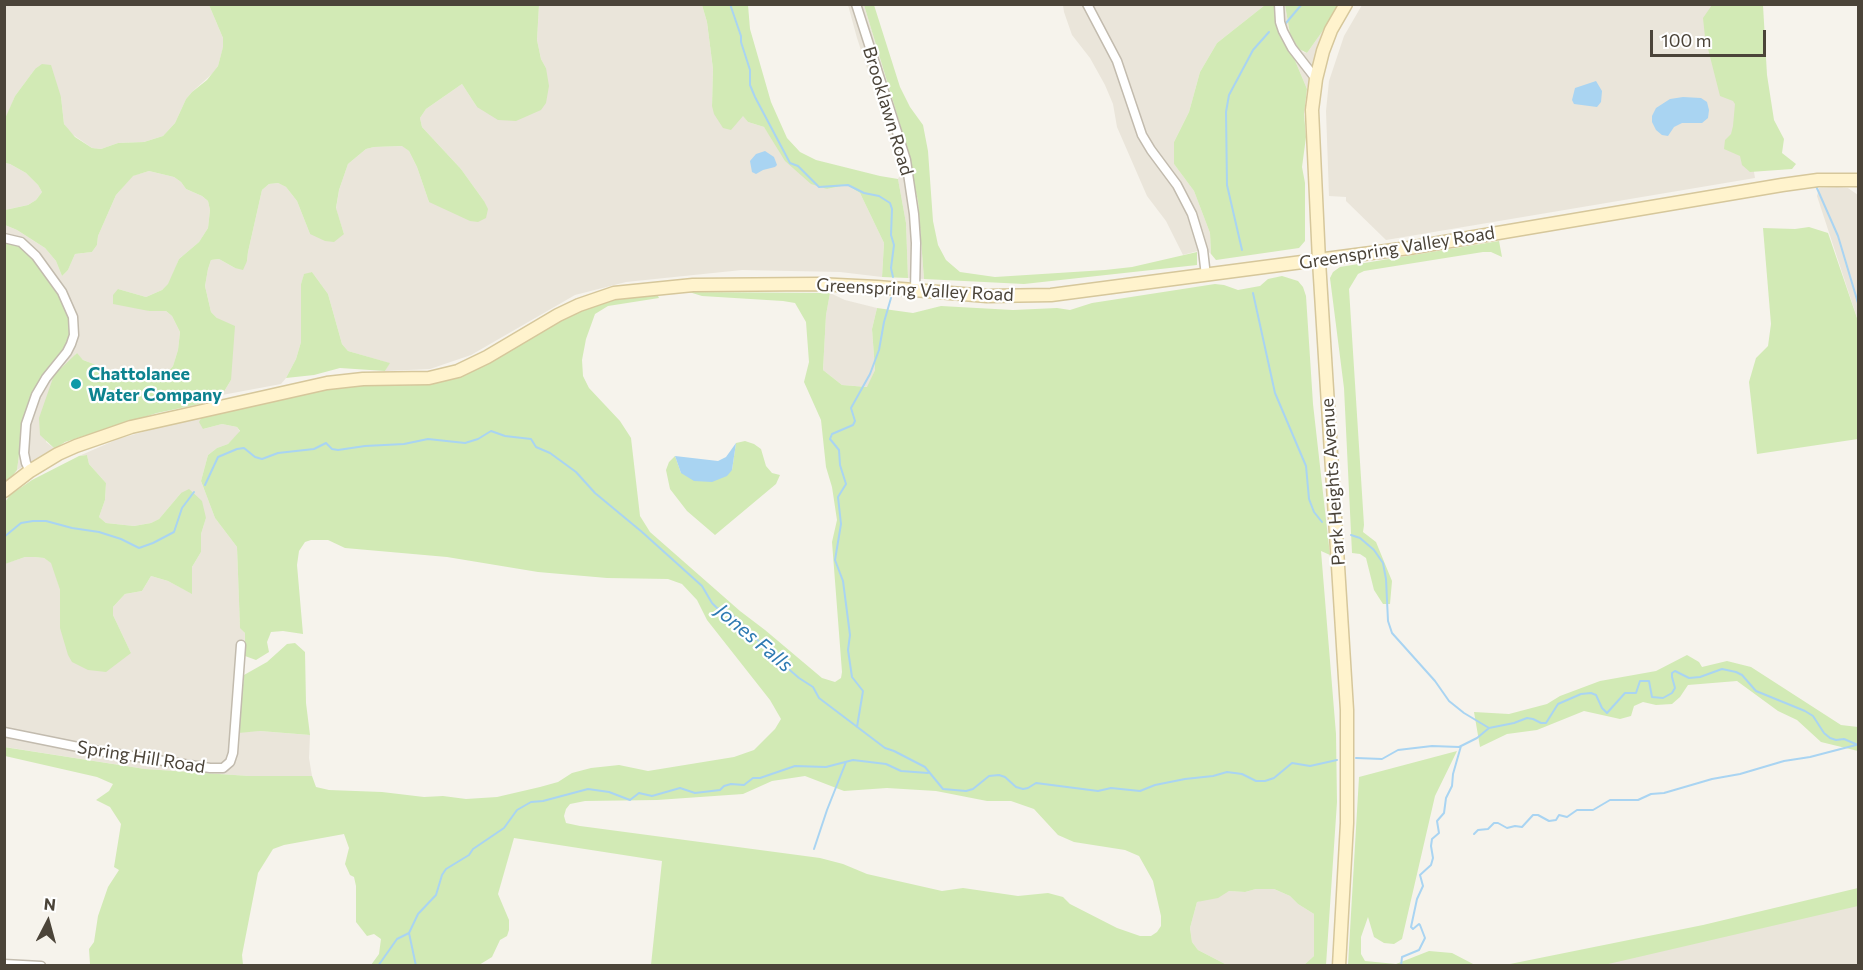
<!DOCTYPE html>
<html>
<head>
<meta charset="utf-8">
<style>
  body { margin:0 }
  #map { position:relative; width:1863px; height:970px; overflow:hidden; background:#f6f3ec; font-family:Commissioner,sans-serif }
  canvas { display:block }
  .frame { position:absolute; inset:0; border:6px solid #4b4439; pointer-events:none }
  .north { position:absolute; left:18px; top:892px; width:60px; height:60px; -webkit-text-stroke:4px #fff; paint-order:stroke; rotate:6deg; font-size:16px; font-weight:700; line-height:24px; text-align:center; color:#4b4439 }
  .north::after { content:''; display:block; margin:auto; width:21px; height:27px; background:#4b4439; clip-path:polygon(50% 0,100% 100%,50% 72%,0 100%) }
  .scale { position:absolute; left:1650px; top:30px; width:116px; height:27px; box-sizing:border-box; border:3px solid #4b4439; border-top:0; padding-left:8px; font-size:18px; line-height:21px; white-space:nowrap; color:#4b4439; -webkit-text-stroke:4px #fff; paint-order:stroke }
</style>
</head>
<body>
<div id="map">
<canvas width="1863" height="970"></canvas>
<div class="frame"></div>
<div class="north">N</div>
<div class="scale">100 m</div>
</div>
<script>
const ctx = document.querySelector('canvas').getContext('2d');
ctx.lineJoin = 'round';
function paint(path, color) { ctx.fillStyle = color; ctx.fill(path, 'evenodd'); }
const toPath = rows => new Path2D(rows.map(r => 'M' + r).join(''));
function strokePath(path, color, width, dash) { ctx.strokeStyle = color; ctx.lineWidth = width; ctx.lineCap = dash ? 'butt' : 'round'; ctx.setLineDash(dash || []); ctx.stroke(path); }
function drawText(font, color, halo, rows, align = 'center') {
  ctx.font = font + ' Commissioner,sans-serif'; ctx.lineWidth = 4.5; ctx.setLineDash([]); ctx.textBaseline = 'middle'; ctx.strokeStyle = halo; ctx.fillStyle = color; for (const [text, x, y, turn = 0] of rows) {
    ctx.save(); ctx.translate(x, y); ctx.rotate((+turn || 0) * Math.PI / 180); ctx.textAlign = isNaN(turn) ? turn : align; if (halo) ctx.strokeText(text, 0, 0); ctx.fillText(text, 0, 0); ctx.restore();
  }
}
const residential = toPath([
  [5,5,209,5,223,38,223,48,218,66,213,73,192,92,186,99,175,123,163,136,144,142,118,143,101,149,92,148,69,132,64,124,61,97,35,69,15,96,5,121],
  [539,5,702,5,707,22,713,69,712,106,743,115,748,122,764,127,769,134,827,189,847,185,860,193,884,243,882,277,840,272,742,270,626,282,575,295,471,355,430,369,385,371,389,363,348,351,342,344,328,294,312,272,304,275,301,284,301,342,296,359,286,378,281,384,222,395,231,380,217,318,211,312,205,286,208,269,211,260,219,259,235,268,247,261,248,252,262,190,269,184,278,183,286,187,297,201,310,234,344,234,336,209,339,190,348,164,366,149,374,147,403,146,409,151,417,167,429,202,484,201,461,169,422,127,420,118,426,109,462,84,477,107,546,68,541,59,537,40],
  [848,5,864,5,902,131,918,201,924,279,908,278,906,223,898,179,900,175,897,159,857,38],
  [1063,5,1265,5,1217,43,1200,72,1189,112,1174,142,1174,164,1194,191,1210,233,1211,254,1205,249,1183,255,1166,221,1147,196,1117,127,1113,104,1105,85,1090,58,1072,35,1064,12],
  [1275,5,1285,5,1290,34,1303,52,1307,53,1329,22,1307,89,1291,51,1280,37],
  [1362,5,1726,5,1755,178,1386,240,1346,201,1346,197,1329,196,1326,111,1329,81,1344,36],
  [4,163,10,164,26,173,38,185,42,192,36,200,28,205,5,210],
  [149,171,174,177,181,182,186,189,202,196,208,201,210,210,208,228,199,242,179,259,169,284,162,290,146,297,118,289,149,311,166,311,172,316,180,332,178,350,173,366,162,379,134,379,83,360,76,353,46,442,55,449,17,470,21,440,5,225,17,230,45,248,56,261,62,276,68,270,75,254,92,252,97,245,98,236,116,195,132,176],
  [1837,187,1848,188,1858,195,1858,321,1817,196,1819,188],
  [830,293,845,300,877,308,872,329,875,370,868,387,842,385,823,370,826,315],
  [203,415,203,429,222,424,237,427,240,432,228,444,217,448,208,455,201,481,215,518,237,547,240,627,245,633,244,675,238,732,260,731,310,735,309,758,312,776,249,776,145,769,5,747,4,564,25,557,34,557,44,558,52,563,60,590,60,628,131,653,113,615,113,607,125,594,142,591,151,576,168,581,191,593,192,567,201,552,201,534,206,518,181,493,159,519,151,523,134,526,106,523,99,517,105,500,106,483,89,464,87,455,79,456,118,439],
  [1256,889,1274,889,1290,896,1298,904,1314,914,1314,956,1304,965,1227,965,1198,950,1192,942,1190,928,1197,902,1229,891,1245,892],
  [1858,903,1858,965,1569,966]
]);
const green = toPath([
  [209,5,539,5,537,40,541,59,546,68,549,86,546,103,541,110,516,121,498,120,477,107,462,84,426,109,420,118,422,127,461,169,484,201,488,209,486,218,478,222,470,221,429,202,417,167,409,151,402,146,374,147,366,149,348,164,339,190,336,208,344,234,334,242,325,241,310,234,297,201,286,187,278,183,269,184,262,190,248,252,247,261,243,270,235,268,219,259,211,260,208,269,205,286,211,312,217,318,235,326,231,380,222,395,209,402,157,413,65,442,55,449,40,435,39,418,54,375,77,353,83,360,134,379,162,379,173,366,178,350,180,332,172,316,166,311,149,311,113,304,113,295,118,289,146,297,162,290,168,284,179,259,199,242,208,228,210,210,208,201,202,196,186,189,181,182,174,177,149,171,133,176,116,195,98,236,97,245,92,252,75,254,68,270,62,276,56,261,45,248,17,230,5,225,5,210,28,205,36,200,42,192,38,185,26,173,10,164,5,163,4,121,15,96,35,69,42,64,51,65,61,97,64,124,75,137,92,148,101,149,118,143,144,142,163,136,175,123,186,99,192,92,207,80,218,66,223,47,223,38],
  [702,5,748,5,750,29,771,102,787,138,800,152,816,160,880,176,898,179,906,223,908,278,882,277,884,243,860,193,847,185,827,189,811,184,785,161,764,127,748,122,743,116,731,130,723,128,714,114,712,106,713,69,707,22],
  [864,5,874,5,900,87,910,107,923,125,928,151,933,221,938,245,946,260,960,272,995,277,1105,270,1132,267,1197,252,1197,265,1024,284,924,279,918,201,902,131],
  [1265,5,1275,5,1280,37,1291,51,1307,89,1304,114,1306,137,1302,167,1305,183,1305,241,1299,248,1216,260,1211,254,1210,233,1194,191,1174,164,1174,142,1189,112,1200,72,1217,43],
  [1285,5,1338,5,1329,22,1307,53,1299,49,1290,34],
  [1712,5,1763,5,1767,75,1774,120,1784,139,1782,153,1796,164,1792,169,1750,172,1742,165,1740,156,1724,149,1725,140,1731,134,1733,126,1735,104,1733,101,1720,96,1705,37,1703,18],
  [1809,227,1828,233,1858,321,1858,439,1757,454,1749,382,1756,358,1768,346,1771,324,1763,228,1795,229],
  [4,240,14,241,26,249,60,293,71,317,71,334,64,350,54,361,21,440,17,470,5,485],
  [1499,241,1502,257,1491,252,1483,252,1364,271,1358,274,1349,289,1364,525,1363,532,1376,542,1392,581,1390,604,1383,604,1374,590,1366,558,1360,554,1352,553,1344,388,1330,278,1333,272,1340,267],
  [312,272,328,294,342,344,348,351,390,363,385,371,340,368,314,375,286,378,296,359,301,342,301,284,304,274],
  [1282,276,1298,281,1303,287,1306,296,1313,404,1330,555,1321,551,1336,734,1337,802,1326,965,1304,965,1314,956,1314,914,1298,904,1290,896,1274,889,1256,889,1245,892,1229,891,1218,898,1197,902,1190,928,1192,942,1198,950,1227,965,651,965,662,861,514,838,498,894,509,920,509,930,507,936,500,940,492,957,479,965,371,965,379,954,381,939,374,934,367,936,356,922,356,886,354,877,350,875,345,864,349,848,344,834,284,845,273,849,258,873,242,955,243,965,100,965,90,964,89,949,94,942,98,916,108,887,119,870,114,867,121,824,110,807,96,800,109,791,113,784,97,777,5,756,4,747,145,769,249,776,312,776,316,787,329,790,382,792,424,797,443,796,466,799,497,797,540,787,558,782,572,773,591,768,619,765,648,771,734,757,754,750,775,729,781,719,770,700,707,620,697,600,682,584,668,579,607,578,538,572,447,557,345,548,328,540,311,540,305,542,299,551,297,565,303,634,283,631,271,632,267,642,269,652,256,660,245,656,245,633,240,628,237,547,215,518,201,481,208,455,217,448,228,444,240,431,237,427,222,424,203,429,199,422,203,415,307,392,345,386,419,385,456,376,541,329,589,305,620,296,656,292,659,298,608,306,595,314,586,339,582,360,583,376,589,388,620,421,631,438,640,516,650,532,740,611,765,630,822,678,835,682,841,678,842,672,832,542,837,520,832,487,826,467,821,420,804,382,809,362,806,322,795,303,783,301,702,296,689,292,830,293,826,315,823,370,842,385,867,387,875,370,872,329,877,308,913,313,941,306,1013,310,1057,308,1070,310,1092,303,1215,284,1224,285,1238,290,1260,286,1268,279],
  [805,776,844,791,887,788,936,791,987,801,1011,801,1034,809,1058,835,1074,842,1125,850,1139,856,1153,881,1161,916,1161,926,1157,932,1151,936,1140,936,1117,928,1070,904,1063,897,1048,893,1018,896,963,888,942,891,867,874,843,864,820,858,580,826,566,823,564,816,566,809,570,804,585,801,657,800,743,794,772,781],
  [745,441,754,444,761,449,766,466,772,473,780,475,776,484,715,535,687,511,670,489,666,470,669,462,675,456,681,473,732,470,736,443],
  [87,455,89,464,106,483,105,500,99,517,106,523,134,526,151,523,159,519,181,493,189,489,202,501,206,518,201,534,201,552,192,567,192,594,168,581,151,576,142,591,125,594,113,607,113,615,131,653,106,672,88,670,72,662,68,655,60,628,60,590,51,563,44,558,34,557,25,557,5,564,5,502,10,495,32,480,79,456],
  [295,643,305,652,306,703,310,735,260,731,238,733,244,675,267,662,287,644],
  [1687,655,1699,662,1702,667,1727,661,1751,667,1841,725,1858,727,1858,751,1821,742,1797,720,1778,711,1737,681,1688,685,1680,697,1672,704,1656,705,1643,702,1634,706,1631,716,1620,719,1584,711,1537,730,1507,734,1480,747,1474,712,1509,714,1547,704,1560,696,1600,681,1656,671],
  [1457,751,1435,796,1402,939,1394,944,1384,943,1374,937,1368,917,1361,937,1361,954,1365,961,1396,964,1429,951,1452,953,1475,965,1348,965,1359,777],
  [1858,888,1858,906,1604,965,1505,965,1703,925]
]);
const water = toPath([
  [1596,81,1602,91,1601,102,1597,107,1574,104,1572,100,1575,88],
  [1683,97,1701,98,1707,102,1709,110,1708,118,1702,123,1682,123,1674,127,1668,136,1662,135,1656,130,1652,122,1652,116,1656,108,1670,99],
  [765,151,774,157,777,165,775,167,763,170,756,174,752,172,750,161,756,154],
  [736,443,732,470,727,476,712,482,694,481,681,473,675,456,718,461,726,457]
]);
const stream = toPath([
  [730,4,741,36,741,42,750,70,750,85,755,97,790,163,798,166,819,187,848,185,864,193,879,196,890,203,892,209,891,235,894,245,891,268,893,277],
  [1286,23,1302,4],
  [1816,186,1838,236,1858,303],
  [1242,250,1227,185,1226,112,1229,95,1253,50,1269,32],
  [1253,293,1275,393,1306,466,1309,499,1314,512,1322,522],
  [205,485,218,457,237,449,244,448,255,457,262,459,278,453,314,449,326,443,332,449,338,450,365,446,404,444,428,439,465,443,478,439,491,431,505,436,531,439,536,447,550,453,576,472,595,493,642,532,702,586,712,603,717,608,730,613,777,659,799,678,813,687,819,698,885,748,894,751,925,767,943,789,966,791,973,789,989,776,999,775,1005,777,1016,787,1023,789,1028,788,1036,783,1098,791,1111,788,1140,791,1155,785,1185,779,1213,776,1227,772,1242,774,1256,781,1265,781,1274,778,1292,763,1310,766,1337,760],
  [1351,535,1360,538,1374,550,1383,563,1386,579,1388,621,1392,633,1435,681,1449,701,1464,713,1489,728],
  [4,537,21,523,33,521,46,521,72,528,99,532,121,539,139,548,153,543,174,532,182,508,194,492],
  [857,727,863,691,852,677,848,650,850,635,843,581,835,560,841,524,838,497,846,484,840,465,839,450,830,439,832,434,853,425,855,421,851,408,870,374,879,350,884,322,891,298],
  [1356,758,1382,759,1398,750,1432,746,1459,747,1477,738,1489,728,1514,723,1527,718,1533,719,1541,723,1546,723,1558,704,1581,694,1591,693,1596,695,1602,708,1607,713,1625,693,1636,693,1640,681,1649,681,1652,697,1663,698,1672,693,1675,688,1672,677,1672,673,1675,671,1689,678,1700,677,1722,669,1736,672,1742,675,1756,691,1805,711,1813,716,1824,733,1830,738,1836,740,1844,739,1858,745],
  [1474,834,1478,830,1488,829,1494,823,1498,823,1507,828,1515,826,1522,827,1533,815,1538,815,1549,821,1556,820,1559,815,1567,817,1577,810,1593,810,1610,800,1638,800,1651,794,1664,793,1712,779,1740,774,1784,761,1810,757,1856,745],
  [814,849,827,810,846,762],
  [409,933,416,966],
  [378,966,397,939,409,933,418,914,436,895,442,875,446,869,469,855,473,849,504,828,517,810,531,802,543,801,588,789,609,792,630,800,639,793,652,796,680,788,695,793,720,790,724,786,731,784,744,785,753,778,760,778,795,766,826,767,853,760,886,764,901,771,928,773],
  [1401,966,1402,957,1419,950,1425,938,1420,925,1419,924,1413,929,1411,927,1417,899,1423,886,1420,875,1431,865,1433,858,1431,846,1432,839,1439,833,1437,821,1444,813,1446,798,1452,786,1453,774,1461,746]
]);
const minor = toPath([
  [856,4,906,160,914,214,916,243,915,290],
  [1087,4,1117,61,1142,135,1151,150,1177,185,1192,214,1203,250,1206,276],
  [1279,4,1280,22,1283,31,1292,48,1316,79],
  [4,238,21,242,36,256,62,292,73,317,74,335,71,344,67,352,46,378,36,395,26,424,24,453,26,463,30,471],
  [4,732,98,751,210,768,223,768,230,762,233,753,241,645],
  [4,964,41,966]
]);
const secondary = toPath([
  [4,491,30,471,58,454,76,446,131,427,327,383,363,379,429,378,458,371,487,357,558,315,579,305,614,293,693,285,817,284,877,287,987,296,1051,295,1409,248,1782,185,1818,180,1858,180],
  [1339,966,1347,823,1347,710,1319,261,1312,110,1316,79,1323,51,1331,30,1346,4]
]);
const markers = [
  [76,384,6,"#0f9aa8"]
];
const streetNames = [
  ["Brooklawn Road",888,111,73],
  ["Greenspring Valley Road",1397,248,-9],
  ["Greenspring Valley Road",915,290,3],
  ["Park Heights Avenue",1333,482,-94],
  ["Spring Hill Road",141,757,9]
];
const cultureNames = [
  ["Chattolanee",88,374],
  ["Water Company",88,395]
];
const waterNames = [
  ["Jones Falls",754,638,40]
];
paint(residential, '#eae5da');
paint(green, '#d2eab5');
paint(water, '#a9d4f2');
strokePath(stream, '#a9d4f2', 2);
strokePath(minor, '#c2bbae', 11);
strokePath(secondary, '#d6c79b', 15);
strokePath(minor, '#fff', 8);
strokePath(secondary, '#fff3cd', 12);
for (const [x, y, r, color] of markers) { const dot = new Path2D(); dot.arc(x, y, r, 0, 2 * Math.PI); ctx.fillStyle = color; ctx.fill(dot); strokePath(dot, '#fff', 2); }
drawText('18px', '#4b4439', '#fff', streetNames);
drawText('bold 18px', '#0d838f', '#fff', cultureNames, 'left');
drawText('italic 20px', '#2e7ab2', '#fff', waterNames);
</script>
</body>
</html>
